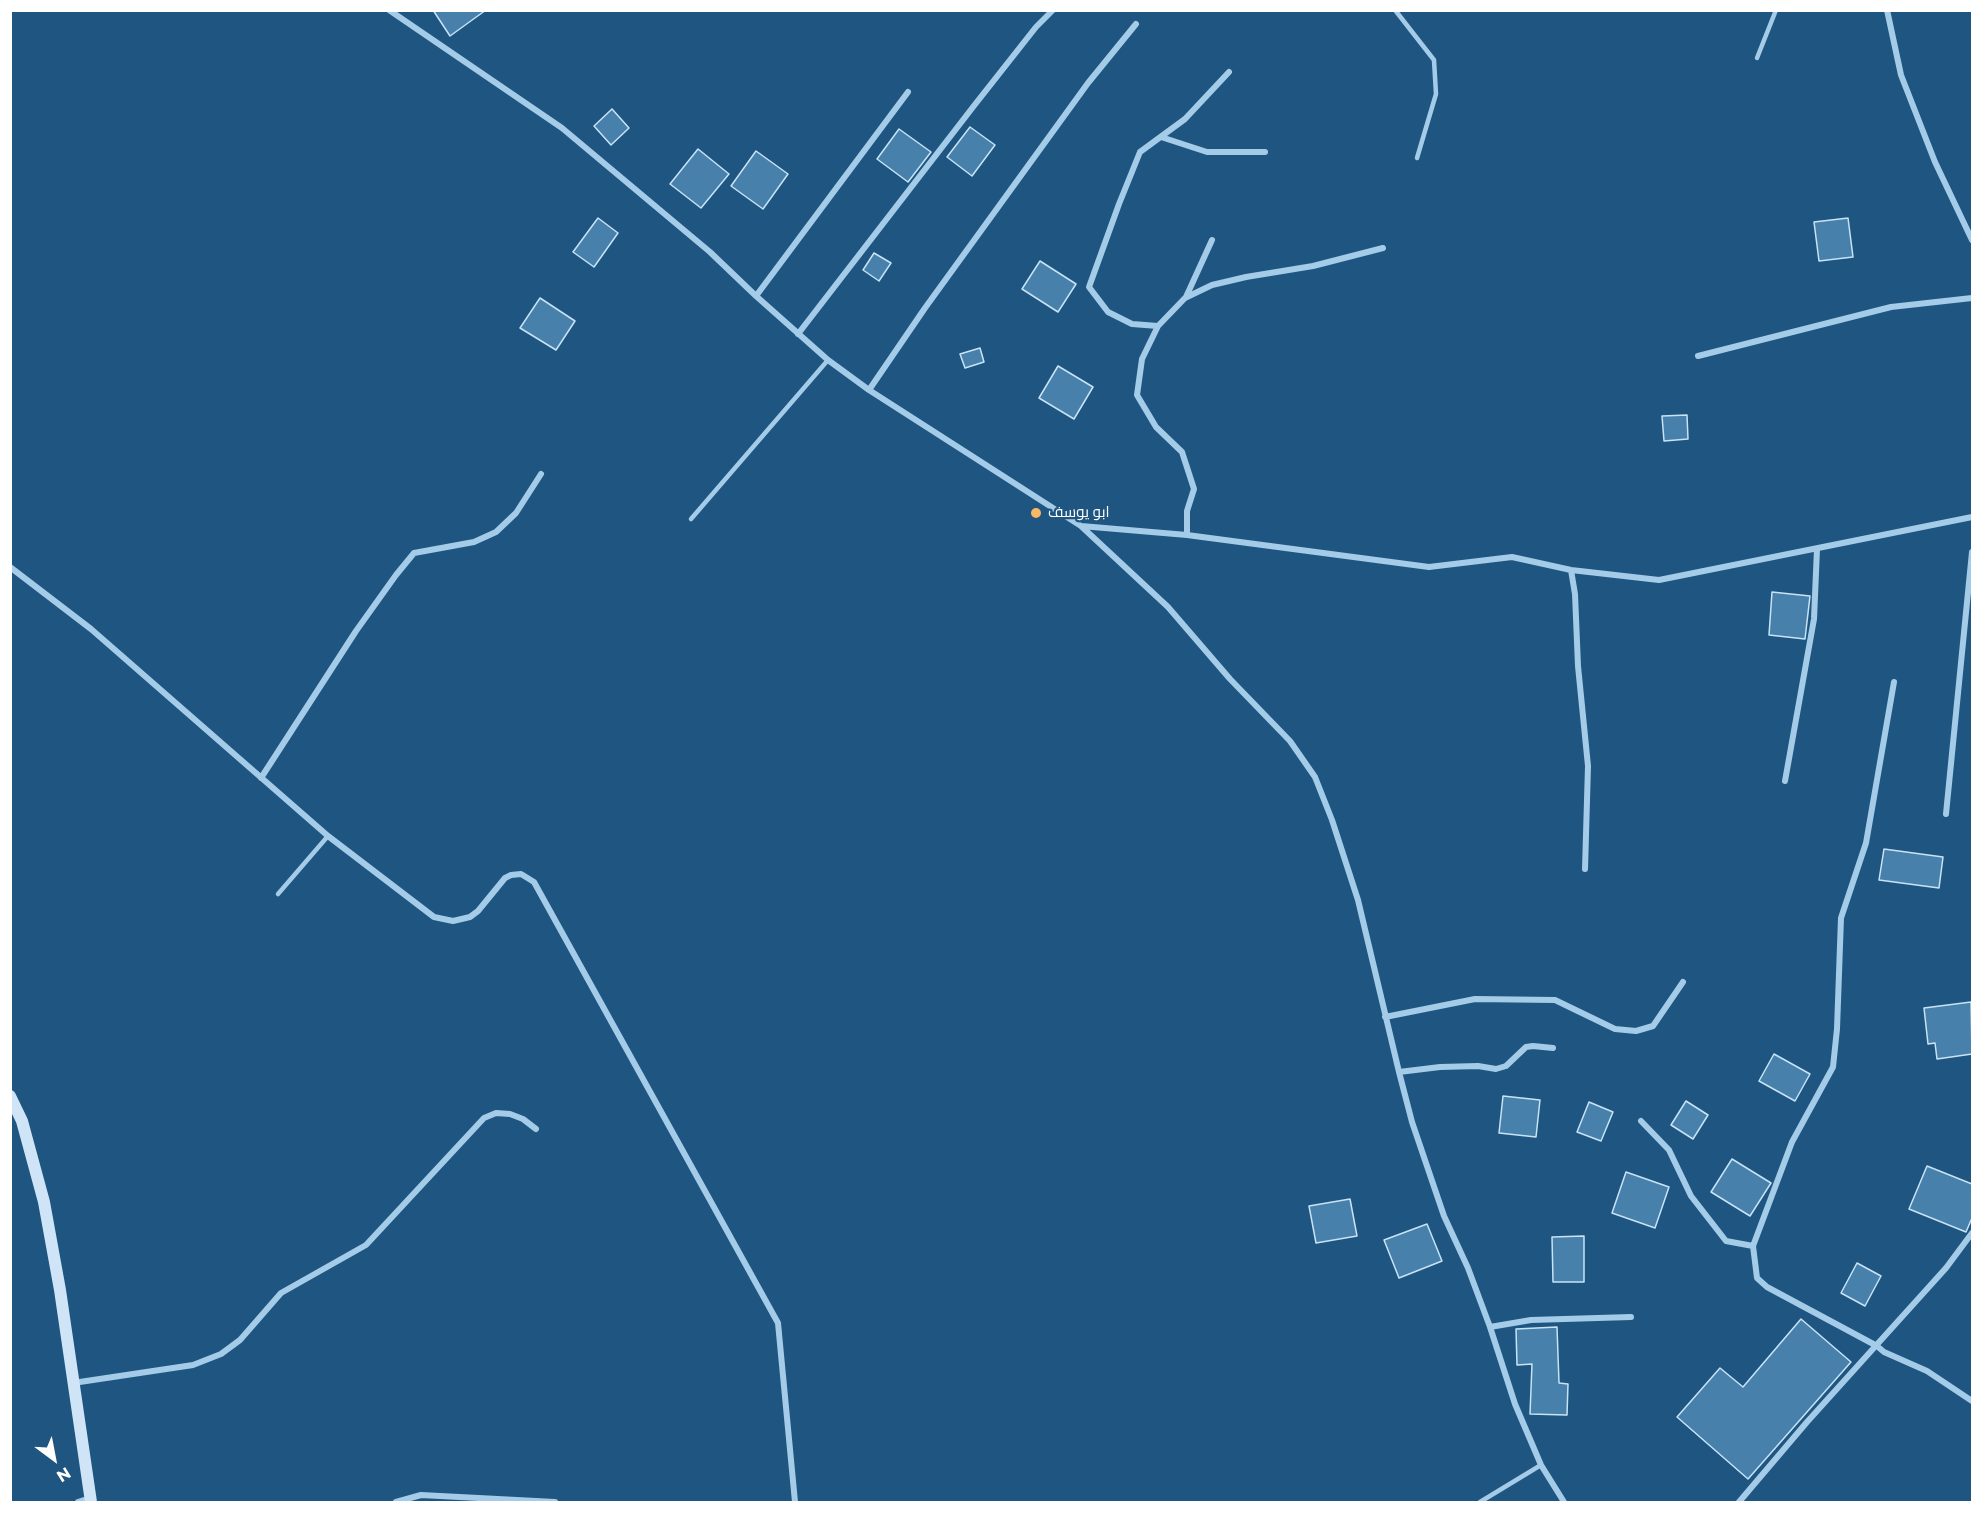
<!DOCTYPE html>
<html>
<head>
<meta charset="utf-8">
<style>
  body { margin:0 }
  #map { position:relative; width:1983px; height:1513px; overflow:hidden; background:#1f5681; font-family:Montserrat,sans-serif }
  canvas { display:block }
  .frame { position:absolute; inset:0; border:12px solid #fff; pointer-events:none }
  .north { position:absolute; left:24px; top:1429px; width:60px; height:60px; -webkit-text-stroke:4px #1f5681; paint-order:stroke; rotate:148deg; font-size:16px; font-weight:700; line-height:24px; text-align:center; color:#fff }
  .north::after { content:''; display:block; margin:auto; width:21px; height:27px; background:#fff; clip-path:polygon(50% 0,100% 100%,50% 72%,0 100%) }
</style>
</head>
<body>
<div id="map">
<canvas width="1983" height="1513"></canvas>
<div class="frame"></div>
<div class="north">N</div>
</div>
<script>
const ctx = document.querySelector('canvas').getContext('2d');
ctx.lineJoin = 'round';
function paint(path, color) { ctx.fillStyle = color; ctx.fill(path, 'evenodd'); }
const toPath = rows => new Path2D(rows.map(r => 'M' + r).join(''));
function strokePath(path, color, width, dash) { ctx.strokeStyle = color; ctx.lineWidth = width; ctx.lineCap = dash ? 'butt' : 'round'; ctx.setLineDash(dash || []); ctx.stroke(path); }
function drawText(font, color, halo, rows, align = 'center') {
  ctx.font = font + ' Montserrat,Cairo,sans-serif'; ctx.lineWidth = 4.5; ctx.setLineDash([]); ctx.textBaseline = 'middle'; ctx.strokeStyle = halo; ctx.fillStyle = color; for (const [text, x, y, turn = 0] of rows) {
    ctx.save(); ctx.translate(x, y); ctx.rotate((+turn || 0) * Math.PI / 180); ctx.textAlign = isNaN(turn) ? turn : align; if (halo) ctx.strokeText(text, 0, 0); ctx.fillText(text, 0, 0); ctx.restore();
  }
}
const building = toPath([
  [433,10,486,10,450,36,433,10],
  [612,109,629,128,611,145,594,126,612,109],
  [970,127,995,145,972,176,947,157,970,127],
  [899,129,931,152,908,182,877,159,899,129],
  [698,149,729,174,701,208,670,184,698,149],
  [756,151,788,174,763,209,731,186,756,151],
  [598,218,618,233,594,267,573,252,598,218],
  [1848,218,1853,257,1819,261,1814,222,1848,218],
  [874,253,891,263,879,281,863,270,874,253],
  [1040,261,1076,284,1058,312,1022,289,1040,261],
  [540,298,575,321,556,350,520,328,540,298],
  [980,348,984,362,965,368,960,354,980,348],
  [1058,366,1093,387,1074,419,1039,398,1058,366],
  [1687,415,1688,439,1664,441,1662,416,1687,415],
  [1772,592,1810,596,1805,639,1769,635,1772,592],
  [1884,849,1943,857,1939,888,1879,880,1884,849],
  [1971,1002,1972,1054,1937,1059,1935,1043,1928,1044,1924,1008,1971,1002],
  [1774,1054,1810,1074,1795,1101,1759,1081,1774,1054],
  [1503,1096,1540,1100,1536,1137,1499,1133,1503,1096],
  [1686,1101,1708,1115,1693,1139,1671,1125,1686,1101],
  [1589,1102,1613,1112,1601,1141,1577,1132,1589,1102],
  [1732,1159,1771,1183,1750,1216,1711,1192,1732,1159],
  [1927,1166,1972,1184,1972,1218,1966,1232,1909,1209,1927,1166],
  [1626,1172,1669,1187,1655,1228,1612,1213,1626,1172],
  [1350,1199,1357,1236,1316,1243,1309,1206,1350,1199],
  [1427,1224,1442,1261,1399,1278,1384,1240,1427,1224],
  [1584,1236,1584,1282,1553,1282,1552,1237,1584,1236],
  [1857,1263,1881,1276,1865,1306,1841,1293,1857,1263],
  [1801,1319,1851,1362,1748,1479,1677,1417,1720,1368,1743,1387,1801,1319],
  [1557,1327,1559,1383,1568,1384,1567,1415,1530,1414,1532,1364,1517,1365,1516,1329,1557,1327]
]);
const lane = toPath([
  [1395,10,1434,60,1436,94,1417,158],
  [1757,58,1776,10],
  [691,519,828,360],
  [278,894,328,836],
  [1480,1502,1541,1465]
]);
const street = toPath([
  [389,10,562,128,710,252,756,296,828,360,869,390,1081,526,1187,535,1429,567,1512,557,1571,570,1659,580,1972,517],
  [1887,10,1901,75,1935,162,1972,240],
  [1161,137,1207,152,1265,152],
  [756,296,908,92],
  [1186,297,1212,240],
  [1158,326,1132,324,1108,312,1089,287,1119,204,1140,152,1185,119,1229,72],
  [798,334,973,107,1036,27,1053,10],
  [1698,356,1891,307,1972,298],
  [869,390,925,308,1088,83,1136,24],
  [1081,526,1168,607,1230,679,1290,741,1315,777,1332,820,1358,900,1399,1072,1412,1122,1444,1216,1468,1268,1490,1327,1515,1404,1541,1465,1564,1502],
  [1187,535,1187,511,1194,489,1182,452,1156,427,1137,395,1142,359,1158,326,1185,298,1212,285,1246,277,1313,266,1383,248],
  [10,567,91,629,328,836,434,917,453,921,470,917,478,911,505,878,511,875,521,874,534,882,778,1323,795,1502],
  [1571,570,1575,594,1578,666,1588,766,1585,869],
  [261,778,356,631,396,575,414,553,474,542,496,532,516,513,541,474],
  [1785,781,1814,619,1817,549],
  [1946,814,1972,552],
  [1385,1017,1475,999,1555,1000,1615,1029,1636,1031,1653,1026,1683,982],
  [1399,1072,1440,1067,1478,1066,1496,1069,1506,1066,1526,1047,1533,1046,1553,1048],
  [1641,1121,1669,1150,1691,1196,1726,1241,1753,1246,1757,1278,1767,1287,1877,1346,1884,1352,1927,1371,1972,1401],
  [1753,1246,1792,1142,1833,1067,1837,1029,1841,918,1866,843,1894,682],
  [1490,1327,1531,1320,1631,1317],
  [73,1383,193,1365,221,1354,240,1340,281,1293,366,1245,484,1118,496,1113,510,1114,523,1119,536,1129],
  [78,1502,90,1498],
  [396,1502,421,1495,555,1502],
  [1739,1502,1807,1422,1946,1268,1972,1233]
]);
const secondary = toPath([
  [10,1096,22,1121,44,1202,60,1290,91,1502]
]);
const markers = [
  [1036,513,6,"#f7b964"]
];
const poiNames = [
  ["ابو يوسف",1048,513]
];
paint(building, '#4780aa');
strokePath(building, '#c8e3f6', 1.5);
strokePath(lane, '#a4cce8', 4.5);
strokePath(street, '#a4cce8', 6);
strokePath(secondary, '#cfe5f7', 12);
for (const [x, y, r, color] of markers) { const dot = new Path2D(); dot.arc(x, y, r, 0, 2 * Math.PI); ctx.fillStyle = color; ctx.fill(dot); strokePath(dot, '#1f5681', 2); }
drawText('15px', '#fff', '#1f5681', poiNames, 'left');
</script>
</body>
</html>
